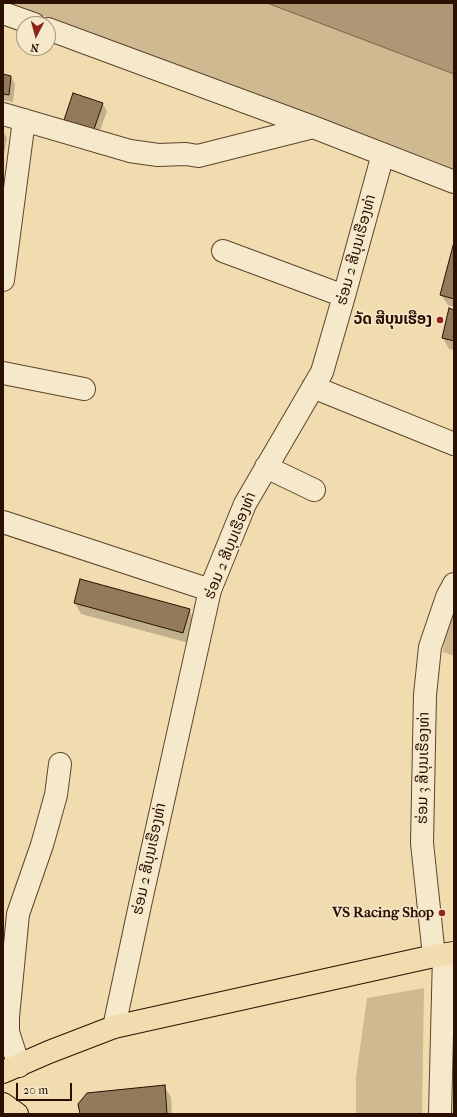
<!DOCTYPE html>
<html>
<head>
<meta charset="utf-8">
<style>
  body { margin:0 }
  #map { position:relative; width:457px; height:1117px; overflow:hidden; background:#f1dcaf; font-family:"IM FELL French Canon",serif }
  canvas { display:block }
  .frame { position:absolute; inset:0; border:4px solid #2b1001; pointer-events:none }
  .north { position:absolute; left:16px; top:16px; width:40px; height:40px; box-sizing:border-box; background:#f6e8cb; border:1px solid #a5927a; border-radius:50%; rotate:186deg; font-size:11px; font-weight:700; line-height:16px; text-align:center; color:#2b1001 }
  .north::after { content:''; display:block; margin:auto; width:14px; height:18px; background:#8f2418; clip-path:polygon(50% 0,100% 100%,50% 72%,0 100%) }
  .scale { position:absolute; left:16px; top:1083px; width:56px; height:18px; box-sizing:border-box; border:2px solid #2b1001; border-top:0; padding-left:5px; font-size:12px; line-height:14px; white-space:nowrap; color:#2b1001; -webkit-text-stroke:3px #f6e8cb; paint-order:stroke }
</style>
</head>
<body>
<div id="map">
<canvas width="457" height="1117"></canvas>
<div class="frame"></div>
<div class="north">N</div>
<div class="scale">20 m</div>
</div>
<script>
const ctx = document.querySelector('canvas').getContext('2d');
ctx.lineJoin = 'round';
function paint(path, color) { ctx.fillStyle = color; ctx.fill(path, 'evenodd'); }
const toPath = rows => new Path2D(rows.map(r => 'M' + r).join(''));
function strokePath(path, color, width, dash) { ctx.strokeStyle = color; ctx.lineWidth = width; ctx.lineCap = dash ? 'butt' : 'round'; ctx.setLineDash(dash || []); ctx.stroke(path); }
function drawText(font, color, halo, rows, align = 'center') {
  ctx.font = font + ' "IM FELL French Canon","Noto Sans Lao",serif'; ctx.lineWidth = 3; ctx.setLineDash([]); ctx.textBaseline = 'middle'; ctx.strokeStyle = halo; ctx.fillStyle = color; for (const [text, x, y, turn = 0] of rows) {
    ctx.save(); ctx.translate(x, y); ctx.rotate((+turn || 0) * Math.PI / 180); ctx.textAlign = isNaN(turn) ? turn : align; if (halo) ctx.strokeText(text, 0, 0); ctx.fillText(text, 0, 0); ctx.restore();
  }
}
const green = toPath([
  [9,3,267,3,454,74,454,171,201,74],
  [454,595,454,656,443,652,447,609],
  [424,988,422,1114,356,1114,356,1077,367,998]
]);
const water = toPath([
  [267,3,454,3,454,74,267,3]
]);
const shadow = toPath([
  [3,75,11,76,15,84,13,102,3,100],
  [102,103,107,111,98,136,69,127,65,120],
  [3,131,7,138,3,159],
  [454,245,454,307,448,305,441,295],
  [450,310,454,311,454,350,449,349,443,338],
  [81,581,189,610,195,621,189,643,81,614,75,603],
  [164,1086,171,1097,172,1114,81,1114]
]);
const building = toPath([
  [3,74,11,76,9,95,3,94,3,74],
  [73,93,103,103,94,129,64,120,73,93],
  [454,242,454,299,440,295,454,242],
  [449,308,454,310,454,341,442,338,449,308],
  [80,579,190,609,183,633,74,603,80,579],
  [165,1085,167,1114,80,1114,78,1104,87,1093,165,1085]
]);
const minor = toPath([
  [3,13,34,24],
  [48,29,313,127,454,182],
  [3,114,130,151,158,155,186,154,198,156,313,127],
  [223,251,344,296],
  [3,280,24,120],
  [3,373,84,389],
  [313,387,454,444],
  [266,467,314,490],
  [3,522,210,590],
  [434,956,422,843,425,695,430,647,447,597,454,584],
  [114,1027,140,905,210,590,245,504,322,372,344,296,383,154],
  [19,1066,8,1032,8,1017,18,914,42,845,56,795,60,764],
  [440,1114,444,955]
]);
const highway = toPath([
  [3,1072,49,1052,114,1027,434,956,454,953],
  [3,1104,17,1114]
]);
const markers = [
  [440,320,4,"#8f2418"],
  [442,913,4,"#8f2418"]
];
const streetNames = [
  ["ຮ່ອມ 2 ສີບຸນເຮືອງທ່າ",357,250,-75],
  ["ຮ່ອມ 2 ສີບຸນເຮືອງທ່າ",231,546,-68],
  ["ຮ່ອມ 3 ສີບຸນເຮືອງທ່າ",424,768,-89],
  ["ຮ່ອມ 2 ສີບຸນເຮືອງທ່າ",150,859,-78]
];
const poiNames = [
  ["ວັດ ສີບຸນເຮືອງ",432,320],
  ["VS Racing Shop",434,913]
];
paint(green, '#cfb991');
paint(water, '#ae9774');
strokePath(water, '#7a6146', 1);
paint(shadow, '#0003');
paint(building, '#927a5b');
strokePath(building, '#2b1001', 1);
strokePath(minor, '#5c432c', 24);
strokePath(highway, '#2b1001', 24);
strokePath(minor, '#f6e8cb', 22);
strokePath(highway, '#f1dcaf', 22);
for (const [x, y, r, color] of markers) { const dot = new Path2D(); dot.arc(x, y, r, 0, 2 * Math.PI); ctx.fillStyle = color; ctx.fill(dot); strokePath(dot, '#f6e8cb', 1.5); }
drawText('15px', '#2b1001', '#f6e8cb', streetNames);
drawText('bold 15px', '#2b1001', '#f6e8cb', poiNames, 'right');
</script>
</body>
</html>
